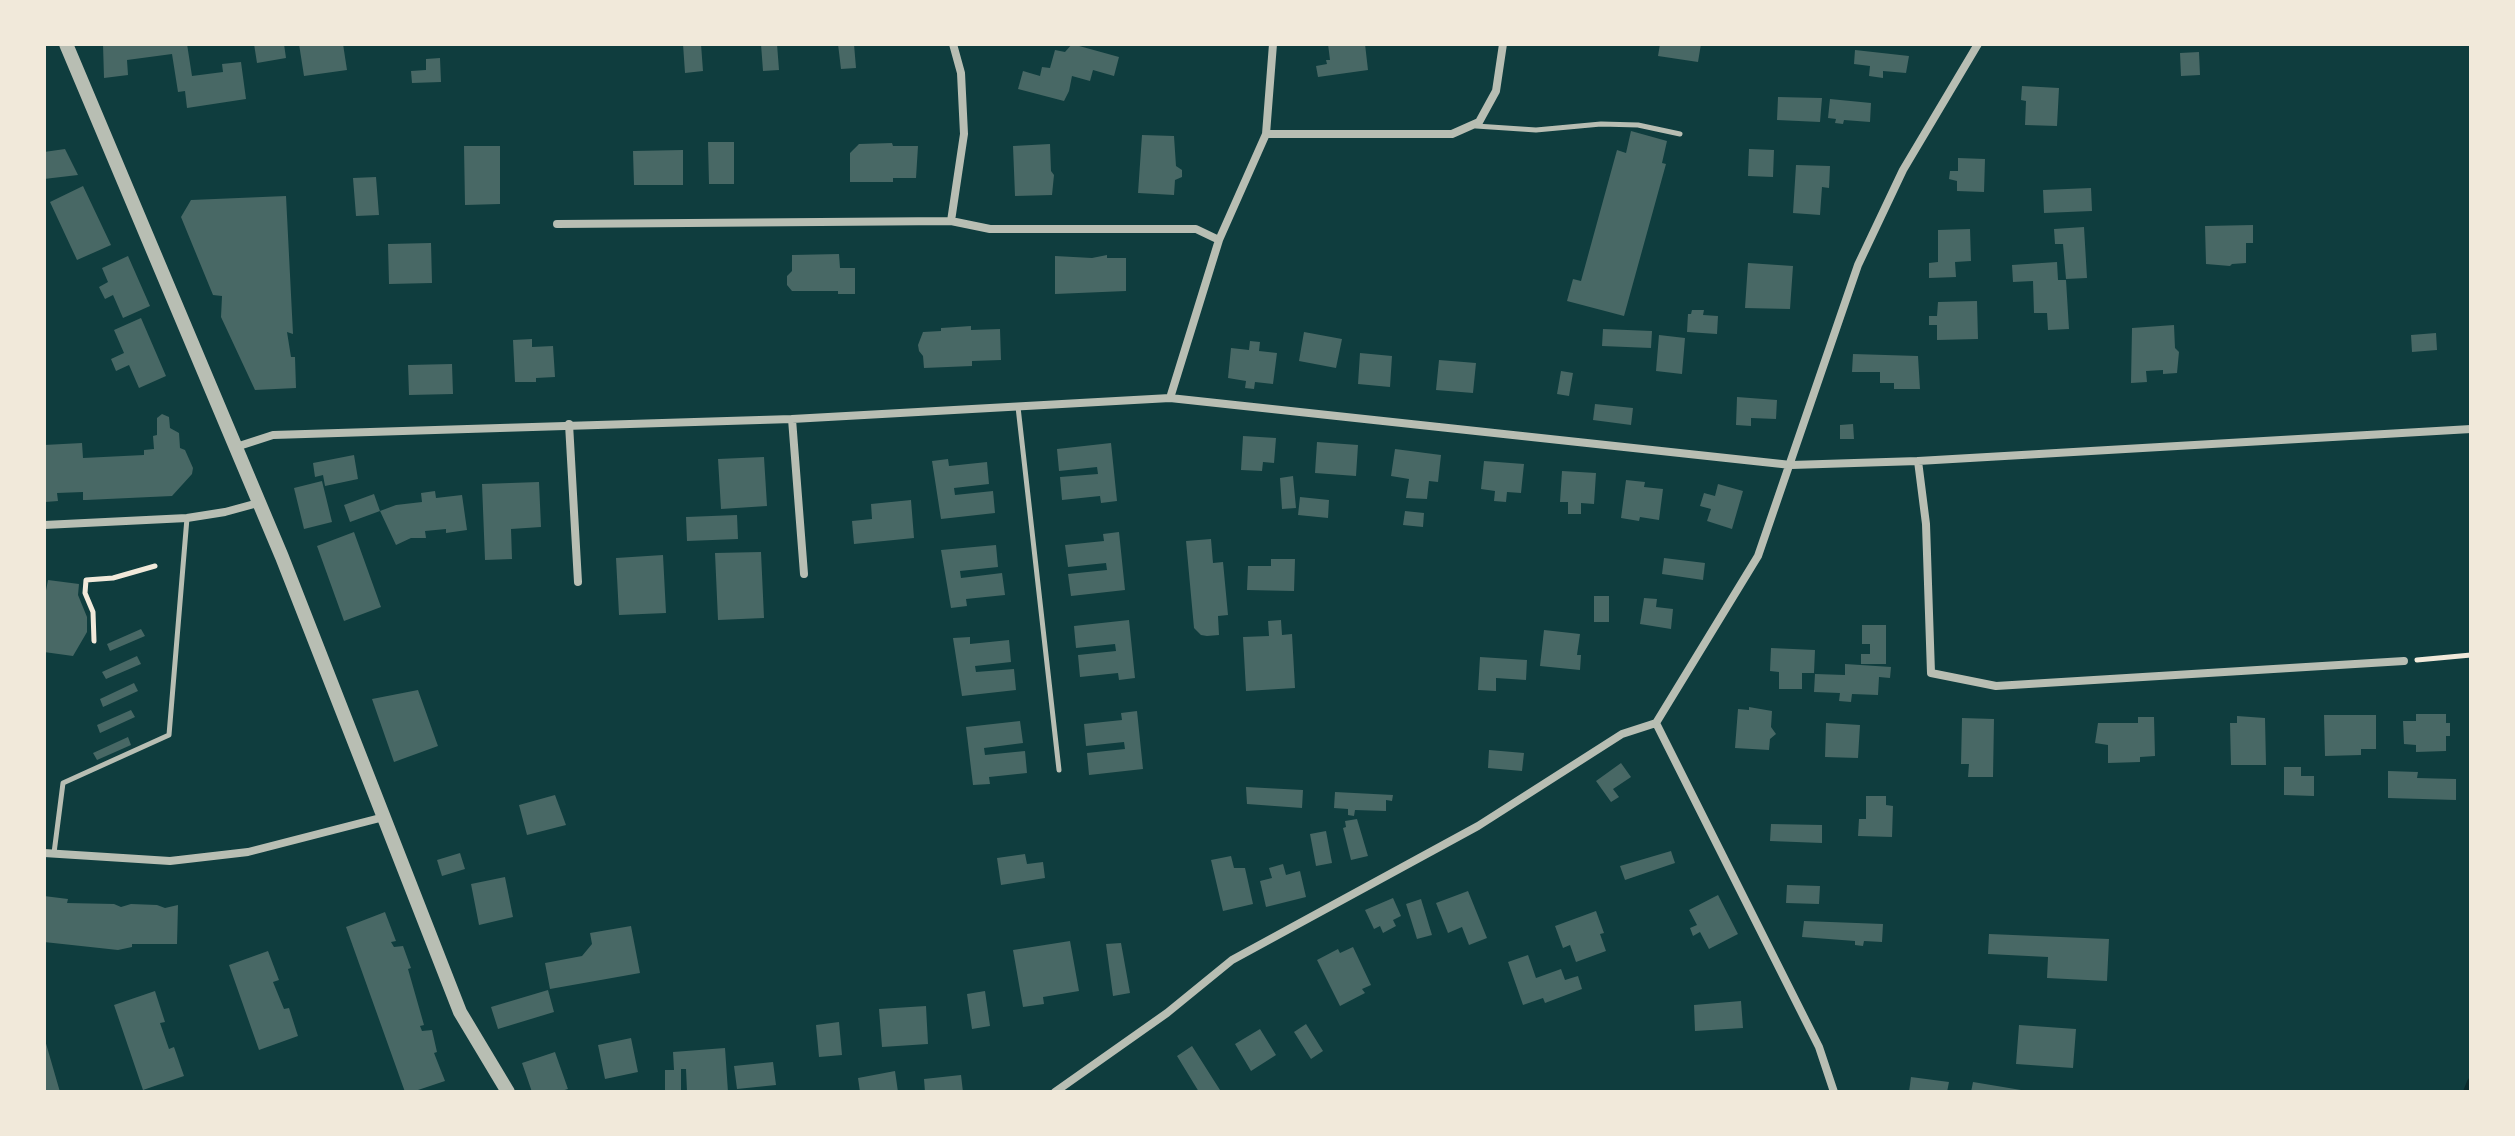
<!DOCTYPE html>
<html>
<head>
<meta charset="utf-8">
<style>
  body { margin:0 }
  #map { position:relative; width:2515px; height:1136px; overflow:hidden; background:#0f3d3e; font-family:Overpass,sans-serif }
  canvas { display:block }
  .frame { position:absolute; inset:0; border:46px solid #f1e9da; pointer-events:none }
</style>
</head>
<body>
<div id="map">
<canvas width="2515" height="1136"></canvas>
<div class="frame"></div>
</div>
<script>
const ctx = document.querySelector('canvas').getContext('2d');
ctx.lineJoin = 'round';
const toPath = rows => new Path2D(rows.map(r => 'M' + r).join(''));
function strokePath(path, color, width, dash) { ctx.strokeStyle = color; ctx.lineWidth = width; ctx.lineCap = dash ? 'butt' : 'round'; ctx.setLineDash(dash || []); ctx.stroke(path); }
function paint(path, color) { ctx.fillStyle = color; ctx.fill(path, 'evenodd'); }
const stream = toPath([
  [2467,1092,2471,1082]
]);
const building = toPath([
  [103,44,187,44,192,76,223,72,222,64,241,62,246,99,187,108,185,91,178,92,172,54,127,60,128,75,104,78],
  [254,44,284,44,286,58,257,63],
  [299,44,343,44,347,70,304,76],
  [683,44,701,44,703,71,685,73],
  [761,44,777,44,779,70,763,71],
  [838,44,854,44,856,68,841,69],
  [1072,44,1119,57,1114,76,1093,70,1090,81,1072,76,1069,91,1064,101,1018,89,1023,71,1040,76,1042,67,1050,68,1055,50,1065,52],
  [1328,44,1365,44,1368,70,1318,77,1316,66,1327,64,1326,60,1330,60],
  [1660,44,1701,44,1698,62,1658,56],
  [1855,50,1909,56,1906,73,1883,71,1883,78,1869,76,1870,66,1854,64],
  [2199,52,2200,75,2181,76,2180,53],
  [440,58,441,82,412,83,411,71,426,70,426,59],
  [2022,86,2059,88,2057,126,2025,125,2026,101,2021,100],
  [1778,97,1822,98,1820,122,1777,120],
  [1830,99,1871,103,1870,122,1844,120,1843,124,1835,123,1836,119,1828,118],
  [1631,131,1667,141,1662,163,1666,164,1624,316,1567,301,1573,279,1581,281,1617,150,1626,153],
  [1142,135,1174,136,1176,166,1182,170,1182,177,1175,180,1174,195,1138,193],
  [708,142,734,142,734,184,709,184],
  [892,143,893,146,918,146,916,178,893,178,893,182,850,182,850,153,859,144],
  [1050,144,1051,171,1054,175,1052,195,1015,196,1013,146],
  [464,146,500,146,500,204,465,205],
  [65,149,78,175,44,179,44,152],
  [1749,149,1774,150,1773,177,1748,176],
  [683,150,683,185,634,185,633,151],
  [1958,158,1985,159,1984,192,1957,191,1957,181,1949,179,1950,171,1958,171],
  [1796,165,1830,166,1829,188,1822,187,1820,215,1793,213],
  [376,177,379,215,356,216,353,178],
  [83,186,111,245,77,260,50,202],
  [2091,188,2092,211,2044,213,2043,190],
  [286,196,293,334,287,332,291,357,295,357,296,388,255,390,221,317,222,296,213,295,181,217,191,200],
  [2253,225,2253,243,2246,243,2246,263,2232,264,2230,266,2206,264,2205,226],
  [2084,227,2087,278,2066,279,2063,244,2055,244,2054,229],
  [1970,229,1971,261,1955,262,1956,277,1929,278,1929,263,1938,262,1938,230],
  [431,243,432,283,389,284,388,244],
  [839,254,840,268,855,268,855,294,838,294,838,291,792,291,787,285,787,276,792,271,792,255],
  [1107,255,1107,258,1126,258,1126,291,1055,294,1055,256,1092,258],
  [128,256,150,306,123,318,113,295,105,299,99,287,108,282,102,268],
  [2057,262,2058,280,2066,280,2069,329,2048,330,2047,313,2034,313,2033,281,2013,282,2012,265],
  [1748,263,1793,266,1790,309,1745,308],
  [1977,301,1978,339,1937,340,1937,325,1929,325,1929,316,1937,316,1938,302],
  [1692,310,1704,310,1703,315,1718,316,1717,334,1687,332,1688,314,1691,314],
  [141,318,166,376,139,388,129,365,116,371,111,359,124,353,114,330],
  [2174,325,2175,348,2179,352,2177,373,2163,374,2163,370,2146,371,2147,382,2131,383,2132,328],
  [971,326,971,330,1000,329,1001,360,972,361,972,366,924,368,923,356,919,351,918,345,923,332,941,331,941,328],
  [1603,329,1652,331,1651,348,1602,346],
  [1304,332,1342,339,1336,368,1299,361],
  [2436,333,2437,350,2412,352,2411,335],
  [1659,335,1685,338,1682,374,1656,371],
  [532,339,532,347,553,346,555,377,536,378,536,382,515,382,513,340],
  [1250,341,1260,342,1259,351,1277,353,1273,384,1255,382,1254,389,1245,388,1246,381,1228,378,1231,348,1249,350],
  [1360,353,1392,356,1390,387,1358,384],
  [1853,354,1918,356,1920,389,1894,389,1894,383,1880,383,1880,372,1852,372],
  [1439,360,1476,363,1473,393,1436,390],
  [452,364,453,394,409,395,408,365],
  [1561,371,1573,373,1569,396,1557,394],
  [1737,397,1777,400,1776,419,1751,418,1751,426,1736,425],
  [1595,404,1633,408,1631,425,1593,420],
  [162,414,169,417,170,428,179,433,180,448,185,450,193,468,192,474,172,496,86,500,83,500,83,492,57,493,58,501,45,502,44,445,82,443,83,458,144,455,144,450,154,449,153,436,157,435,157,418],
  [1853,424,1854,439,1840,439,1840,425],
  [1243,436,1276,438,1274,463,1263,462,1262,471,1241,470],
  [1317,442,1358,445,1356,476,1315,473],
  [1111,443,1117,501,1101,503,1100,496,1062,500,1060,477,1098,474,1097,467,1059,471,1057,449],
  [1395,449,1441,455,1438,482,1429,481,1427,499,1406,498,1409,479,1391,476],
  [354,455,358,479,325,486,323,475,315,477,313,463],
  [764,457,767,506,721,509,718,459],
  [948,459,949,466,987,462,989,484,954,488,955,495,993,491,995,513,941,519,932,461],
  [1484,461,1524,464,1521,493,1507,492,1506,502,1494,501,1495,491,1481,489],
  [1562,471,1596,473,1594,504,1581,503,1581,514,1568,514,1568,502,1560,502],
  [1293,476,1296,508,1282,509,1280,478],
  [1626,480,1645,482,1644,487,1663,489,1659,520,1640,517,1639,521,1621,518],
  [322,481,332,522,304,529,294,488],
  [539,482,541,527,511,529,512,559,485,560,482,484],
  [1718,484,1743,491,1732,529,1707,521,1711,509,1700,506,1704,493,1715,496],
  [435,491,436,498,462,495,467,530,446,533,446,529,425,531,426,538,411,538,396,545,380,511,396,505,422,502,421,493],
  [374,494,380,511,350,522,344,505],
  [1300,497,1329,500,1328,518,1298,515],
  [911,500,914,538,854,544,852,521,872,519,871,504],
  [1405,511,1424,513,1423,527,1403,525],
  [737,515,738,539,687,541,686,517],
  [354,532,381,607,344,621,317,546],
  [1119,532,1125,590,1071,596,1068,574,1107,570,1106,563,1068,567,1065,545,1104,541,1103,534],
  [1211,539,1213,563,1223,562,1228,615,1218,616,1219,635,1207,636,1201,635,1194,628,1186,541],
  [996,545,998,567,960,571,961,578,1002,573,1005,595,966,599,967,606,951,608,941,550],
  [761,552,764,618,718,620,715,553],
  [663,555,666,613,619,615,616,558],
  [1664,558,1705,563,1703,580,1662,574],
  [1271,559,1295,559,1294,591,1247,590,1248,566,1271,566],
  [48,580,79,584,78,595,87,617,87,632,73,656,44,652,44,601],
  [1594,596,1609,596,1609,622,1594,622],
  [1644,598,1657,599,1656,607,1673,609,1671,629,1640,624],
  [1129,620,1135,678,1119,680,1118,673,1080,677,1078,655,1116,651,1115,644,1076,648,1074,626],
  [1281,620,1282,635,1292,634,1295,688,1246,691,1243,637,1269,636,1268,621],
  [1862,625,1886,625,1886,664,1861,664,1861,654,1870,654,1870,644,1862,644],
  [141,629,145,636,110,651,107,644],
  [1544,630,1580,634,1577,655,1581,655,1580,670,1540,666],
  [970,637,970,644,1009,640,1011,662,975,666,976,672,1014,669,1016,690,962,696,953,638],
  [1771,648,1815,650,1814,673,1802,673,1802,689,1779,689,1779,672,1770,671],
  [137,656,141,664,106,679,102,672],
  [1480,657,1527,660,1526,680,1496,678,1496,691,1478,690],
  [1845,664,1891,667,1890,678,1879,677,1878,695,1852,694,1851,702,1839,701,1840,693,1814,692,1815,674,1845,675],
  [134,683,138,691,103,707,100,699],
  [418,690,438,746,394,762,372,699],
  [1749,707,1772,711,1771,727,1776,734,1770,739,1769,750,1735,748,1738,709,1749,710],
  [131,710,135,717,100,733,97,725],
  [1137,711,1143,769,1089,775,1087,753,1125,749,1124,742,1086,746,1084,724,1122,720,1121,713],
  [2416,714,2446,714,2446,723,2450,723,2450,736,2446,736,2446,751,2416,752,2416,745,2404,744,2403,721,2416,721],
  [2324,715,2376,715,2376,749,2361,749,2361,755,2325,756],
  [2237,716,2265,718,2266,765,2231,765,2230,723,2237,723],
  [2138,717,2154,717,2155,756,2140,757,2140,762,2108,763,2108,745,2095,743,2098,723,2138,723],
  [1962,718,1994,719,1993,777,1968,777,1969,764,1961,764],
  [1020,721,1023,743,984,748,985,755,1025,751,1027,773,989,777,990,784,973,785,966,727],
  [1826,723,1860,725,1858,758,1825,757],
  [128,737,131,745,97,760,93,753],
  [1489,750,1524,753,1522,771,1488,768],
  [1621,763,1631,777,1613,789,1619,797,1611,802,1596,781],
  [2284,767,2301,767,2301,776,2314,776,2314,796,2284,795],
  [2388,771,2418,772,2417,778,2456,779,2456,800,2388,798],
  [1246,787,1303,790,1302,808,1247,804],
  [1335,792,1393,795,1392,801,1386,800,1386,811,1355,810,1354,816,1348,815,1348,809,1334,808],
  [555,795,566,825,527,835,519,805],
  [1866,796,1886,796,1886,805,1893,806,1892,837,1858,836,1859,819,1866,819],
  [1357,819,1368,856,1351,860,1343,828,1346,827,1345,821],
  [1771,824,1822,825,1822,843,1770,841],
  [1326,831,1332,863,1316,866,1310,834],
  [1671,851,1675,863,1625,880,1620,866],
  [460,853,465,869,442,876,437,860],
  [1025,854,1027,864,1043,862,1045,878,1001,885,997,858],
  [1231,856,1234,868,1245,868,1253,904,1223,911,1211,860],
  [1283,864,1286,875,1300,871,1306,897,1266,907,1260,881,1272,878,1269,868],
  [505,877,513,917,479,925,471,884],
  [1787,885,1820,886,1819,904,1786,903],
  [1468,891,1487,938,1469,945,1462,927,1448,933,1436,903],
  [1718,895,1738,934,1709,949,1700,932,1693,936,1690,928,1697,925,1689,910],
  [44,896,68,899,67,903,114,904,121,907,131,904,157,905,165,908,178,905,177,944,132,944,132,947,118,950,44,942],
  [1393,898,1401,916,1393,920,1396,926,1383,933,1380,926,1374,929,1365,910],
  [1421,899,1432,935,1417,939,1406,904],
  [1596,911,1604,933,1600,934,1606,951,1576,962,1570,945,1563,948,1555,926],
  [385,912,396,941,391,942,394,947,403,946,411,968,408,969,424,1025,420,1026,422,1031,432,1030,437,1052,434,1053,445,1081,412,1092,405,1092,346,927],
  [1804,921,1883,924,1882,942,1864,941,1863,946,1855,945,1855,941,1802,937],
  [631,926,640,973,550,989,545,963,582,956,592,944,590,933],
  [1989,934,2109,939,2107,981,2047,978,2048,957,1988,954],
  [1070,941,1079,991,1043,997,1044,1004,1023,1007,1013,950],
  [1121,943,1130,993,1113,996,1106,944],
  [1353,947,1371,985,1362,989,1365,993,1340,1006,1317,960,1338,949,1340,953],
  [268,951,279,980,273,982,284,1009,289,1008,298,1036,259,1050,229,965],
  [1528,955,1536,978,1561,969,1565,980,1578,976,1582,989,1545,1003,1543,998,1523,1005,1508,962],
  [548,990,554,1012,498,1029,491,1007],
  [155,991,165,1022,160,1023,169,1049,174,1047,184,1076,143,1090,114,1005],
  [985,991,990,1026,972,1029,967,994],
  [1741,1001,1743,1028,1695,1031,1694,1005],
  [926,1006,928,1044,882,1047,879,1009],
  [839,1022,842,1055,819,1057,816,1025],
  [1306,1024,1323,1051,1311,1059,1294,1032],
  [2019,1025,2076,1029,2073,1068,2016,1064],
  [1260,1029,1276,1055,1251,1071,1235,1044],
  [631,1038,638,1072,605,1079,598,1045],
  [45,1040,60,1092,44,1092],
  [1192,1046,1220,1090,1217,1092,1199,1092,1177,1056],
  [725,1048,728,1092,687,1092,686,1069,681,1069,681,1092,665,1092,665,1070,674,1070,673,1052],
  [555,1052,568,1089,558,1092,532,1092,522,1063],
  [773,1062,776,1085,737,1089,734,1066],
  [895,1071,898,1092,860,1092,858,1078],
  [961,1075,963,1092,925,1092,924,1079],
  [1911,1077,1949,1082,1947,1092,1909,1092],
  [1973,1082,2021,1090,2021,1092,1971,1092]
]);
const path = toPath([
  [94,641,93,612,85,593,86,580,113,578,155,566],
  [2417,660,2471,655]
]);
const service = toPath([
  [1476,126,1536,130,1601,124,1638,125,1680,134],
  [1018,407,1059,770],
  [54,853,63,783,169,735,187,518]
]);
const minor = toPath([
  [1266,134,1452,134,1479,122,1496,91,1503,44],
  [951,221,964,134,961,73,953,44],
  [557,224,951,221,990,229,1196,229,1219,240],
  [1170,398,1219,240,1266,134,1273,44],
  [792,419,804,574],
  [569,424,578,582],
  [236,447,273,435,792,419,1170,398,1791,465,1918,461,2471,429],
  [1918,461,1926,524,1931,673,1996,686,2404,661],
  [44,525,187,518,225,512,258,503],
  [1656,723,1819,1047,1834,1092],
  [44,853,170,861,248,852,384,817],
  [1055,1092,1167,1013,1232,960,1478,826,1622,734,1656,723,1758,556,1858,265,1903,170,1978,44]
]);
const tertiary = toPath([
  [66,44,282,557,460,1012,508,1092]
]);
strokePath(stream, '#0a2a2b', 8);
paint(building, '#486865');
strokePath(path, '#f1e9da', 5);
strokePath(service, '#b8beb3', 5);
strokePath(minor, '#b8beb3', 8);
strokePath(tertiary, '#b8beb3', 14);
</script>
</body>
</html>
